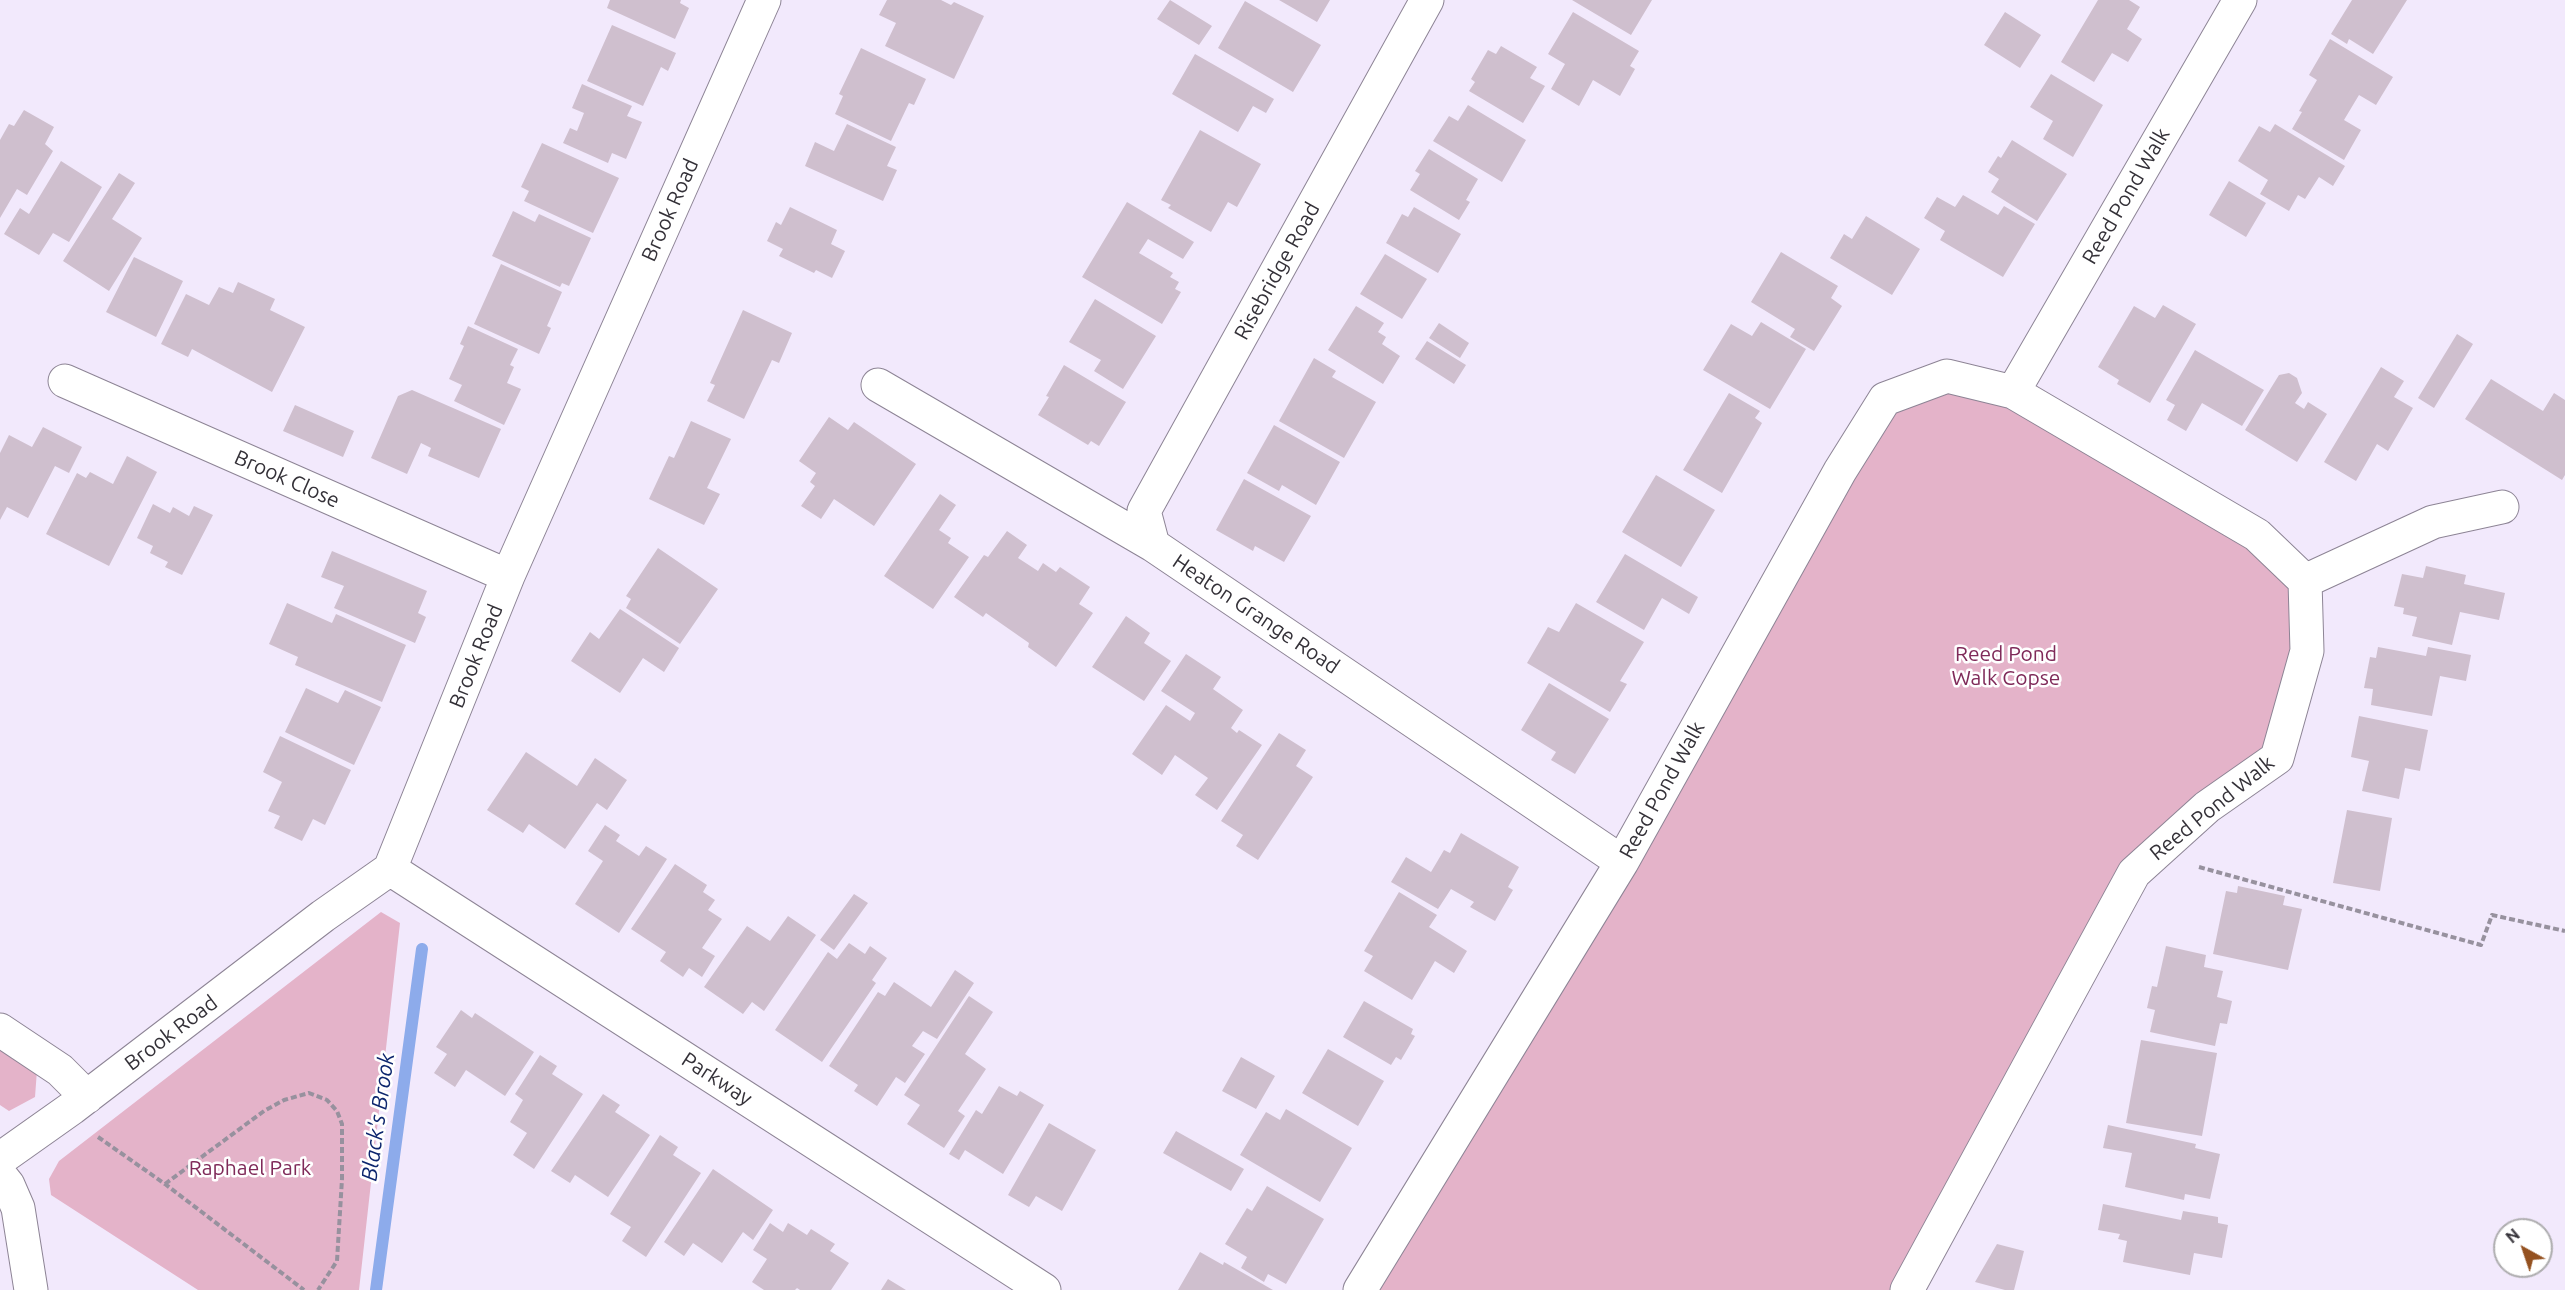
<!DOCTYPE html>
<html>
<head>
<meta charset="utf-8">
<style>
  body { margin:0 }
  #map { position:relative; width:2565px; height:1290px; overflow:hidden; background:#f2e9fc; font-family:Ubuntu,sans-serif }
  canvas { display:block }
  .north { position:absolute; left:2493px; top:1218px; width:60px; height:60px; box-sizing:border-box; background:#fff; border:2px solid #aeadaf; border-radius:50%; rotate:320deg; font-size:16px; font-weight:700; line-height:24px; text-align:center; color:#343138 }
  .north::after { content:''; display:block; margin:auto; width:21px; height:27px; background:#945120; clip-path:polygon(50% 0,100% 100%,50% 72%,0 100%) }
</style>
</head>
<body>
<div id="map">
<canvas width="2565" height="1290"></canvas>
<div class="north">N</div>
</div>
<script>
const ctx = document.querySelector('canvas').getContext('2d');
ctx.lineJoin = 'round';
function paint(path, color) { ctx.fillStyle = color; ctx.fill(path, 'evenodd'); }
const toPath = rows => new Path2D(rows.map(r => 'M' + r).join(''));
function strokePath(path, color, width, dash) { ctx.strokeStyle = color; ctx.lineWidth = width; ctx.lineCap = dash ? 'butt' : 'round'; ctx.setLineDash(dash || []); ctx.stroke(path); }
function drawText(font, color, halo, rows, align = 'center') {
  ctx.font = font + ' Ubuntu,sans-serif'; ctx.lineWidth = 5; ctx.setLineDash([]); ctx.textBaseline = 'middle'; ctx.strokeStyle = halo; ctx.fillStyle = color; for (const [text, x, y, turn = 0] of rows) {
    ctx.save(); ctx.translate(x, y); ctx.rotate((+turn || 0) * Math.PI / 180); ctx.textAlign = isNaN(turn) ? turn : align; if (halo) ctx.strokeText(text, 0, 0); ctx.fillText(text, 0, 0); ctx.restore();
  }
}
const green = toPath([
  [1947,376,2013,392,2305,581,2277,758,2134,873,1907,1290,1360,1290,1885,399],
  [381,912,400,923,359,1290,198,1290,51,1195,49,1179,59,1161],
  [0,1045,37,1070,35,1097,9,1111,0,1105]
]);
const stream = toPath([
  [376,1290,422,949]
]);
const building = toPath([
  [610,0,681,0,680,3,689,8,675,39,607,8],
  [887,0,941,0,951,5,954,2,984,16,954,79,885,46,896,23,879,15],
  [1170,0,1212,26,1199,45,1157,19],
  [1279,0,1330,0,1317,22],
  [1572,0,1652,0,1631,35],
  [2098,0,2129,0,2140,7,2127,29,2142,39,2128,62,2112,53,2094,82,2061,62],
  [2352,0,2407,0,2373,54,2349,39,2347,44,2331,34],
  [1245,1,1321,45,1293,92,1218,48],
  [1573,12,1639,51,1630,66,1635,69,1620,96,1593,80,1579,106,1551,89,1565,64,1548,54],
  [2005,12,2041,35,2020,68,1984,45],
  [612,25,676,53,668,71,661,67,643,106,587,81],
  [2330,39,2393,77,2376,105,2359,95,2344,120,2361,130,2344,160,2292,129,2302,112,2299,111,2317,80,2309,75],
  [1501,46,1537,67,1530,78,1545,86,1523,123,1469,91,1475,82,1471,79,1488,50,1496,54],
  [861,48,926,79,914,105,909,103,891,141,835,114,843,96,839,94],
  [1195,54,1274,99,1266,113,1253,106,1238,132,1172,94],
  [2051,74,2103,105,2073,157,2043,139,2053,121,2030,107],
  [582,84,632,106,627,116,642,122,626,159,612,153,608,163,563,143,570,128,577,131,584,113,572,108],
  [1468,105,1526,140,1502,182,1433,141,1449,116,1458,121],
  [24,110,54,127,45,144,53,151,27,195,17,189,0,218,0,140,9,124,14,126],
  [847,124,896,147,887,166,897,170,883,201,805,166,815,142,834,151],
  [2275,124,2345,166,2333,186,2319,177,2305,199,2298,195,2289,211,2260,194,2268,180,2238,161,2259,126,2270,132],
  [1200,130,1261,164,1237,207,1228,202,1211,232,1168,208,1171,205,1161,200],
  [2012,140,2067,174,2037,221,1991,192,1999,179,1988,172,1998,156,2001,158],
  [542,143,619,178,593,233,524,201,529,191,521,187],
  [1429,149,1478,179,1466,200,1470,202,1459,220,1410,190,1420,174,1415,171],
  [61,161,102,187,69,242,53,233,39,255,4,234,20,208,29,214],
  [119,173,135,183,112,219,142,238,109,291,63,261],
  [2229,181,2266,203,2246,237,2209,215],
  [1963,195,1998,215,2004,206,2035,224,2003,277,1940,240,1945,231,1924,218,1937,197,1955,207],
  [1127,202,1194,242,1183,259,1148,239,1139,253,1173,273,1170,277,1179,282,1175,289,1181,292,1162,324,1082,277],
  [790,207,837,230,831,244,845,251,832,278,816,270,814,273,779,256,783,249,767,241,776,222,781,225],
  [1414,207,1461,234,1438,273,1386,243,1402,214,1408,217],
  [513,211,535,222,539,214,591,238,569,286,562,283,560,287,492,256],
  [1866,216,1920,249,1892,295,1830,258,1844,234,1852,239],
  [1781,252,1838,286,1831,298,1842,306,1814,351,1790,337,1795,329,1751,302],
  [1385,254,1427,279,1402,319,1360,294],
  [134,257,183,281,156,337,106,312],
  [501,264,562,292,547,326,551,328,539,354,474,324],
  [238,282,275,299,270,310,305,327,272,392,192,349,188,357,161,344,186,294,209,305,219,287,233,293],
  [1095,299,1156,336,1123,389,1094,371,1101,360,1069,342],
  [2163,305,2196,324,2150,403,2117,384,2119,380,2098,367,2134,306,2155,318],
  [1356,306,1384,323,1378,332,1386,337,1382,344,1400,356,1383,384,1328,350],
  [743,310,792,333,779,363,772,360,744,419,707,401,715,385,710,383],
  [1761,322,1806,349,1770,409,1703,370,1731,324,1752,336],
  [1439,323,1469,343,1460,358,1429,338],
  [468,326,518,349,510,365,514,367,507,383,521,389,504,425,454,401,462,385,449,379,464,346,460,344],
  [2457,334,2473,344,2434,408,2418,398],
  [1427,341,1466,365,1454,384,1415,359],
  [2195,350,2264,390,2242,426,2202,403,2186,431,2167,420,2175,405,2166,400],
  [1314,358,1336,371,1332,377,1376,402,1344,458,1279,421],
  [1064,365,1126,402,1099,446,1091,441,1088,445,1038,415,1049,397,1046,396],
  [2381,367,2404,381,2394,397,2413,408,2388,451,2377,444,2356,481,2324,462],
  [2289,373,2297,378,2302,393,2295,403,2304,409,2308,402,2327,414,2297,462,2245,430,2279,375],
  [2491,379,2543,411,2554,393,2565,400,2565,475,2562,480,2465,419],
  [412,390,501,429,479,478,428,456,431,448,421,443,407,474,371,458,398,396],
  [1729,393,1760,411,1755,418,1762,423,1722,493,1683,470],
  [295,405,354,431,343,457,283,431],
  [829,417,848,430,854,422,916,464,874,526,834,499,821,519,801,506,815,486,810,482,816,473,799,461],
  [691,421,731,439,707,488,720,494,704,525,649,499,669,456,674,458],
  [1274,425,1340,462,1316,505,1282,485,1279,491,1247,473],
  [43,427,82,447,69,473,55,466,28,518,7,507,0,520,0,453,9,435,32,447],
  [127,456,157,472,109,566,46,534,77,473,86,478,90,472,113,484],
  [1656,475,1715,510,1681,567,1622,532],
  [1244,479,1311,516,1284,562,1255,546,1253,551,1216,530],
  [940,494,956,505,939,530,951,538,948,543,969,557,933,609,884,576],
  [153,504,170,513,173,507,189,516,194,506,213,515,182,575,165,567,168,562,150,553,153,546,137,538],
  [1007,531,1027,545,1018,558,1038,571,1043,563,1056,572,1060,567,1090,587,1079,604,1093,613,1056,667,1028,647,1029,643,986,613,983,617,954,597,984,555,988,557],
  [658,548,718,589,680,644,626,608,631,599,626,596],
  [332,551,427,591,418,613,426,617,415,643,334,608,344,586,321,577],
  [1625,554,1698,597,1689,614,1662,598,1644,630,1596,602],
  [2426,566,2466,575,2464,584,2505,593,2499,620,2460,612,2452,645,2412,636,2417,617,2403,614,2404,608,2394,606,2402,574,2423,578],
  [287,603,332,623,336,614,406,645,382,702,295,665,298,657,269,644],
  [1576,603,1644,642,1620,681,1627,684,1610,712,1527,663,1548,627,1559,632],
  [620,609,679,648,664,672,643,658,620,693,571,661,590,632,599,639],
  [1126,616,1150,633,1144,643,1171,661,1144,701,1092,667],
  [2378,647,2426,656,2428,647,2471,655,2466,681,2440,676,2432,716,2371,705,2373,689,2364,688,2370,657,2376,658],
  [1186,654,1221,677,1213,689,1243,710,1231,728,1237,733,1239,730,1262,745,1217,810,1195,795,1208,778,1175,755,1162,775,1132,754,1166,705,1190,721,1195,713,1161,691],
  [1549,683,1609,719,1575,774,1551,760,1556,752,1521,730],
  [306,688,338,703,345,690,381,707,354,765,285,732],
  [2359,716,2428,730,2420,771,2405,768,2399,799,2362,791,2369,761,2351,757],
  [1279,733,1306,750,1296,766,1313,777,1258,860,1236,846,1243,835,1221,821],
  [280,736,351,770,325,825,313,819,302,841,274,828,280,816,268,811,282,782,263,772],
  [526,752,577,786,595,758,627,780,607,810,597,803,565,849,529,824,523,833,487,810],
  [2347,810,2392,818,2380,891,2333,883],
  [605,825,620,835,616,841,639,856,646,846,667,859,619,933,575,904,603,861,588,851],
  [1461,833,1519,867,1508,887,1513,890,1495,921,1470,907,1474,902,1451,889,1438,909,1391,882,1406,857,1431,872,1444,850,1450,853],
  [675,864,707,885,703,892,715,900,708,910,722,919,702,948,715,956,702,977,689,968,683,977,660,961,666,952,631,929],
  [2238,886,2285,896,2283,905,2302,909,2288,970,2213,954,2226,891,2237,893],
  [1399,892,1437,915,1429,927,1467,951,1454,973,1435,961,1412,1000,1364,971,1373,956,1364,951],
  [854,894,868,903,834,950,820,940],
  [788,916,816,935,764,1011,752,1002,743,1014,704,987,747,926,770,941],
  [849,943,865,954,870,946,887,958,872,980,876,983,822,1062,775,1030,828,952,837,959],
  [2166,946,2206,955,2204,967,2223,971,2217,997,2232,1001,2227,1024,2220,1023,2215,1046,2150,1032,2155,1010,2147,1008,2152,986,2157,987],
  [955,970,974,983,937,1039,923,1031,912,1046,925,1054,905,1083,896,1077,877,1106,854,1091,858,1085,829,1066,878,992,885,996,894,982,931,1007],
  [969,996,993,1012,965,1054,986,1069,958,1111,965,1116,944,1148,907,1124,920,1105,904,1095],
  [1364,1001,1413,1029,1411,1034,1415,1036,1401,1060,1396,1057,1391,1065,1343,1037],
  [461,1010,472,1018,475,1013,534,1052,505,1096,466,1070,455,1087,434,1073,447,1054,436,1047],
  [2141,1040,2217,1053,2202,1136,2126,1123],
  [1328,1049,1384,1081,1358,1126,1302,1093],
  [540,1055,557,1066,552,1074,583,1094,534,1169,513,1155,527,1133,510,1122,523,1100,515,1094],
  [1241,1057,1275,1076,1256,1109,1222,1091],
  [999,1086,1017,1096,1020,1091,1044,1105,1003,1174,965,1150,959,1160,949,1154,976,1110,982,1114],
  [603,1094,620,1105,615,1112,650,1135,608,1197,575,1175,570,1183,551,1171],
  [1286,1109,1352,1148,1320,1202,1240,1155,1266,1112,1280,1120],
  [1049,1123,1096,1150,1062,1211,1036,1196,1029,1207,1008,1195],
  [2108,1125,2196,1144,2195,1148,2220,1154,2210,1199,2185,1194,2184,1200,2125,1187,2132,1153,2103,1148],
  [1176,1131,1244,1169,1231,1191,1163,1153],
  [660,1135,678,1147,673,1155,701,1173,646,1257,622,1241,631,1227,610,1214],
  [713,1169,773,1210,753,1240,743,1232,722,1263,693,1243,684,1256,664,1242],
  [1267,1186,1324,1219,1286,1284,1268,1274,1264,1282,1241,1268,1247,1257,1225,1244,1247,1208,1252,1211],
  [2103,1204,2181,1220,2183,1211,2218,1217,2218,1223,2228,1225,2222,1258,2194,1253,2190,1275,2123,1262,2127,1241,2118,1239,2120,1234,2098,1230],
  [770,1223,783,1232,788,1223,807,1235,811,1229,835,1244,830,1251,849,1263,831,1290,800,1290,797,1288,795,1290,764,1290,752,1282,767,1259,753,1250],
  [1997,1244,2024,1251,2014,1290,2005,1290,1975,1282],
  [1200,1252,1223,1265,1224,1262,1273,1290,1178,1290],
  [888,1279,906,1290,881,1290]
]);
const path = toPath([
  [2199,867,2481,945,2492,915,2565,931],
  [98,1137,165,1184,304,1290],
  [165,1184,264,1111,284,1100,309,1093,327,1100,337,1111,342,1124,342,1179,337,1261,318,1290]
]);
const street = toPath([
  [65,381,508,576],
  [878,385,1153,545,1622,862],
  [1153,545,1144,511,1427,0],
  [2305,581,2433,522,2502,507],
  [390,869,1044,1290],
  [0,1030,60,1070,87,1097],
  [0,1159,72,1108,323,916,390,869,508,576,764,0],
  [0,1175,8,1185,18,1208,31,1290],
  [1360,1290,1622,862,1840,471,1885,399,1947,376,2013,392,2240,0],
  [1907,1290,2134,873,2207,807,2277,758,2307,651,2305,581,2257,535,2013,392]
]);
const streetNames = [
  ["Reed Pond Walk",2126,196,-60],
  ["Brook Road",670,210,-66],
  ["Risebridge Road",1277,271,-61],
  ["Brook Close",287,479,24],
  ["Heaton Grange Road",1256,614,34],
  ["Brook Road",476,656,-68],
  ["Reed Pond Walk",1662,790,-61],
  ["Reed Pond Walk",2212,808,-39],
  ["Brook Road",171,1033,-37],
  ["Parkway",717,1079,33]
];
const parkNames = [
  ["Reed Pond",2006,654],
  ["Walk Copse",2006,678],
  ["Raphael Park",250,1168]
];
const waterNames = [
  ["Black's Brook",378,1117,-82]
];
paint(green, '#e4b3c9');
strokePath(stream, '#8dabeb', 12);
paint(building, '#cfbfce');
strokePath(street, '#8d8495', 35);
strokePath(path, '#97919e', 4, [6, 3]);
strokePath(street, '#fff', 33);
drawText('21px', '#343138', '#fff', streetNames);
drawText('21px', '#7f2a59', '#fff', parkNames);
drawText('italic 22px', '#0d266e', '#fff', waterNames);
</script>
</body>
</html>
